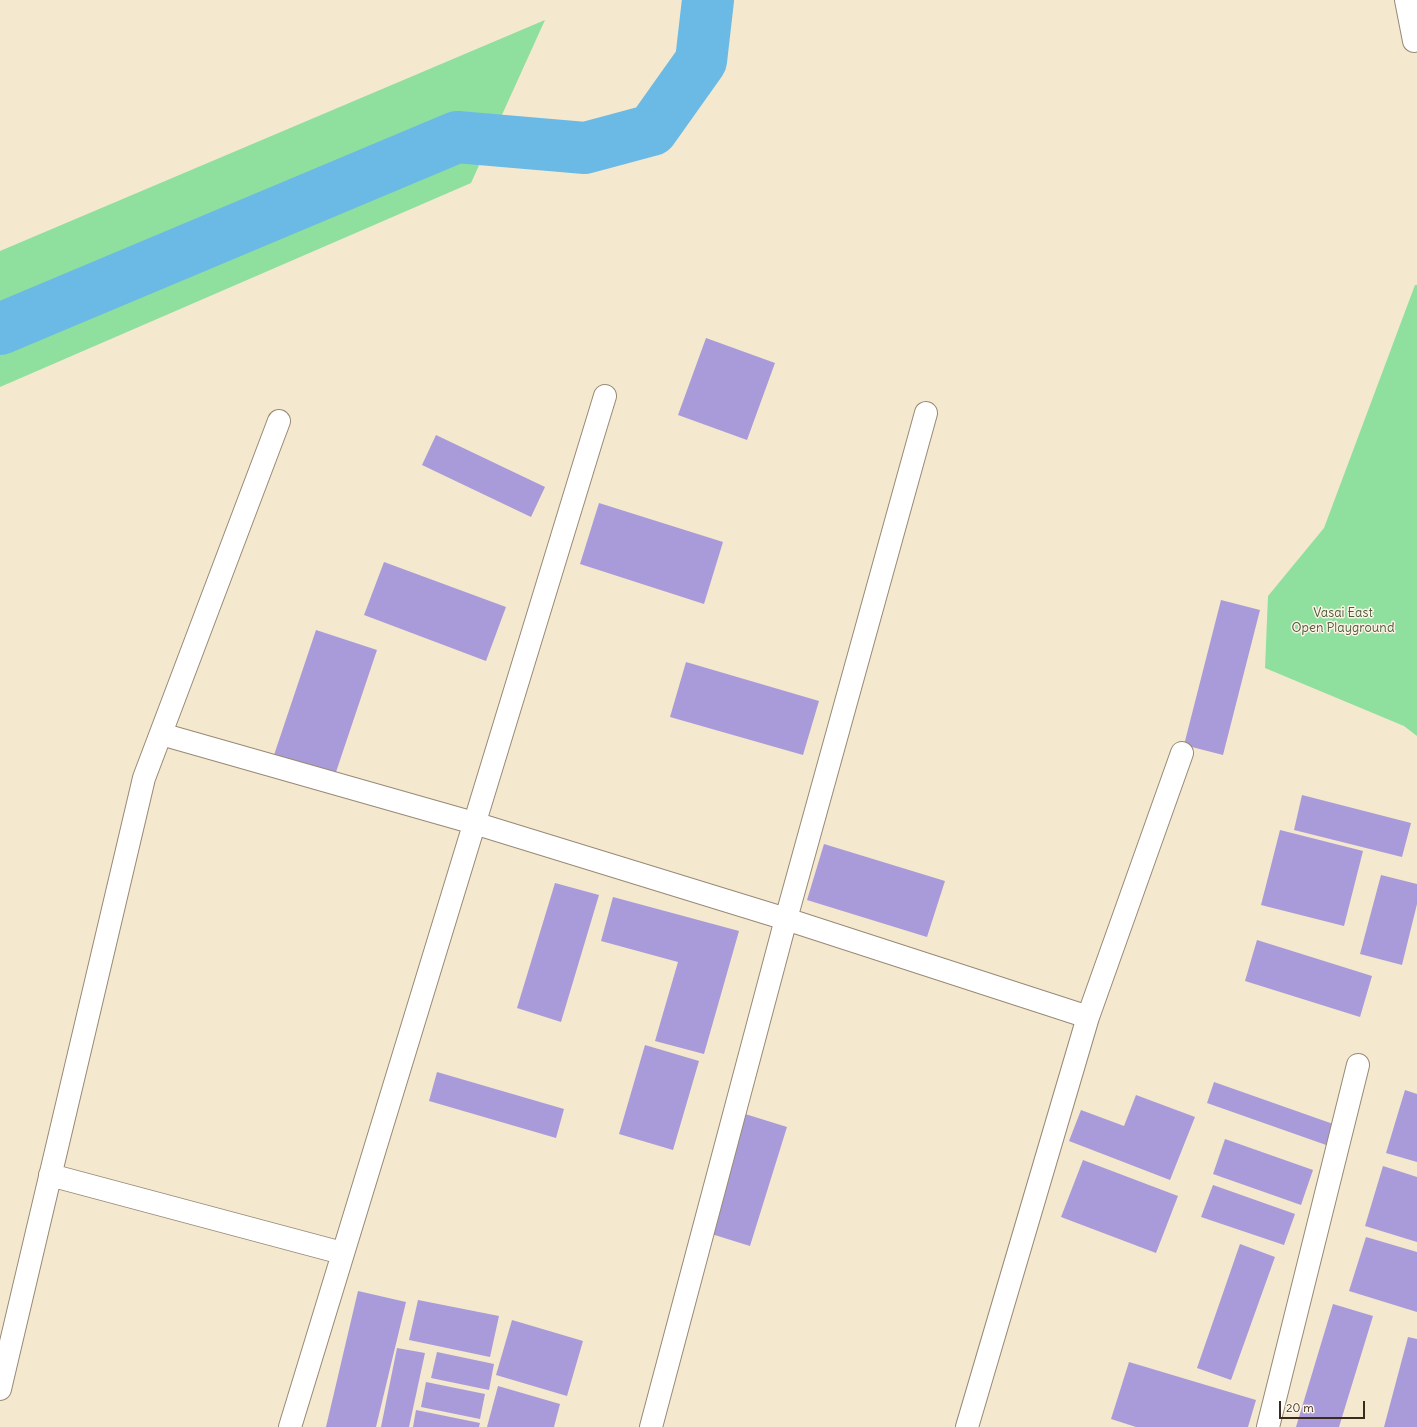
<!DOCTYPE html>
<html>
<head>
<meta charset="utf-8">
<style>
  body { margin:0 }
  #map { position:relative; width:1417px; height:1427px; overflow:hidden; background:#f4e8ce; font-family:Delius,sans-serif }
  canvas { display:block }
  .scale { position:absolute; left:1279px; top:1401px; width:86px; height:18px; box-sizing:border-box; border:2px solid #3b2a1e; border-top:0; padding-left:5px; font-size:12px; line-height:14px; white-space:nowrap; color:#3b2a1e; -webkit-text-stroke:3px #fcf5e5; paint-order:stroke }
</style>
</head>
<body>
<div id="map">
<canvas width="1417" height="1427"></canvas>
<div class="scale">20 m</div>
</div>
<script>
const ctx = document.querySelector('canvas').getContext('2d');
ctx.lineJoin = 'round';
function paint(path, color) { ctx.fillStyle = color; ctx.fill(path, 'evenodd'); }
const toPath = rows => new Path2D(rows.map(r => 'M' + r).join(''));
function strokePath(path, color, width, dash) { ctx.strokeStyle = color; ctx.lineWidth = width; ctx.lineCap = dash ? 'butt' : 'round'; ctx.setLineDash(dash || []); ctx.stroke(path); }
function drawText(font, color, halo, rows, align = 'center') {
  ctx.font = font + ' Delius,sans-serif'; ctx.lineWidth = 3; ctx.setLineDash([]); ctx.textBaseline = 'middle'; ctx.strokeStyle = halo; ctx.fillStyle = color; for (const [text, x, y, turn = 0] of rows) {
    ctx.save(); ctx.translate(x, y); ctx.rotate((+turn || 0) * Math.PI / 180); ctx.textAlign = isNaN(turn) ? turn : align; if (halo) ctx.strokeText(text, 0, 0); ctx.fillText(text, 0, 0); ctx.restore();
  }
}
const green = toPath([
  [545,20,471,183,0,387,0,251],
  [1415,285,1417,285,1417,736,1404,726,1265,668,1268,596,1324,528]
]);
const river = toPath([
  [0,329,457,137,585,148,652,130,701,61,708,0]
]);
const building = toPath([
  [706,338,775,363,747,440,678,415],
  [436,435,545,487,531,517,422,465],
  [599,503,723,542,704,604,580,564],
  [384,562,506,607,486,661,364,615],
  [1221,600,1260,610,1223,755,1184,745],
  [316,630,377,650,335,775,274,755],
  [686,662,819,701,803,755,670,717],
  [1302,795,1411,823,1402,857,1294,830],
  [1280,830,1363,851,1344,926,1261,905],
  [824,844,945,881,927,937,807,900],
  [1381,875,1417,884,1417,904,1402,965,1360,954],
  [555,883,599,895,561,1022,517,1008],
  [613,897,739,931,704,1054,655,1041,678,962,601,941],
  [1257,940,1372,976,1360,1017,1245,981],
  [645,1045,699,1061,673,1150,619,1134],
  [437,1072,564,1109,556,1138,429,1101],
  [1214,1082,1336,1125,1329,1146,1207,1103],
  [1405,1090,1417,1094,1417,1162,1386,1153],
  [1136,1095,1195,1117,1170,1180,1069,1141,1081,1110,1124,1126],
  [742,1113,787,1127,750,1246,705,1232],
  [1225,1139,1313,1170,1301,1205,1213,1174],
  [1083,1160,1178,1196,1156,1253,1061,1217],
  [1383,1166,1417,1177,1417,1242,1365,1226],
  [1213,1185,1295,1214,1284,1245,1201,1217],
  [1366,1237,1417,1252,1417,1312,1349,1291],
  [1240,1244,1275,1257,1231,1380,1197,1368],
  [358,1291,406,1302,376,1427,326,1427],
  [418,1300,499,1316,490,1357,409,1340],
  [1333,1304,1373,1316,1339,1427,1296,1427],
  [512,1320,583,1341,567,1396,496,1375],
  [1408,1337,1417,1339,1417,1427,1384,1427],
  [397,1348,425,1353,409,1427,381,1427],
  [437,1352,494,1364,489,1390,431,1378],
  [1129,1362,1256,1400,1248,1427,1136,1427,1111,1419],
  [426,1382,485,1394,480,1419,421,1407],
  [498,1386,560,1404,554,1427,487,1427],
  [416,1410,480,1423,479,1427,413,1427]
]);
const minor = toPath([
  [1406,0,1414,41],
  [161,734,474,823,786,919,1088,1017],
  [50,1175,342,1253],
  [0,1389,144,778,279,421],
  [290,1427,605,396],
  [651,1427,786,919,926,413],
  [967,1427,1088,1017,1182,753],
  [1268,1427,1358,1065]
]);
const parkNames = [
  ["Vasai East",1343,613],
  ["Open Playground",1343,628]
];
paint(green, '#8fdf9e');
strokePath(river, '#6abae5', 52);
paint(building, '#a99bd9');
strokePath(minor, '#988976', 24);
strokePath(minor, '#fff', 22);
drawText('13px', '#50573e', '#fcf5e5', parkNames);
</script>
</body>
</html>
